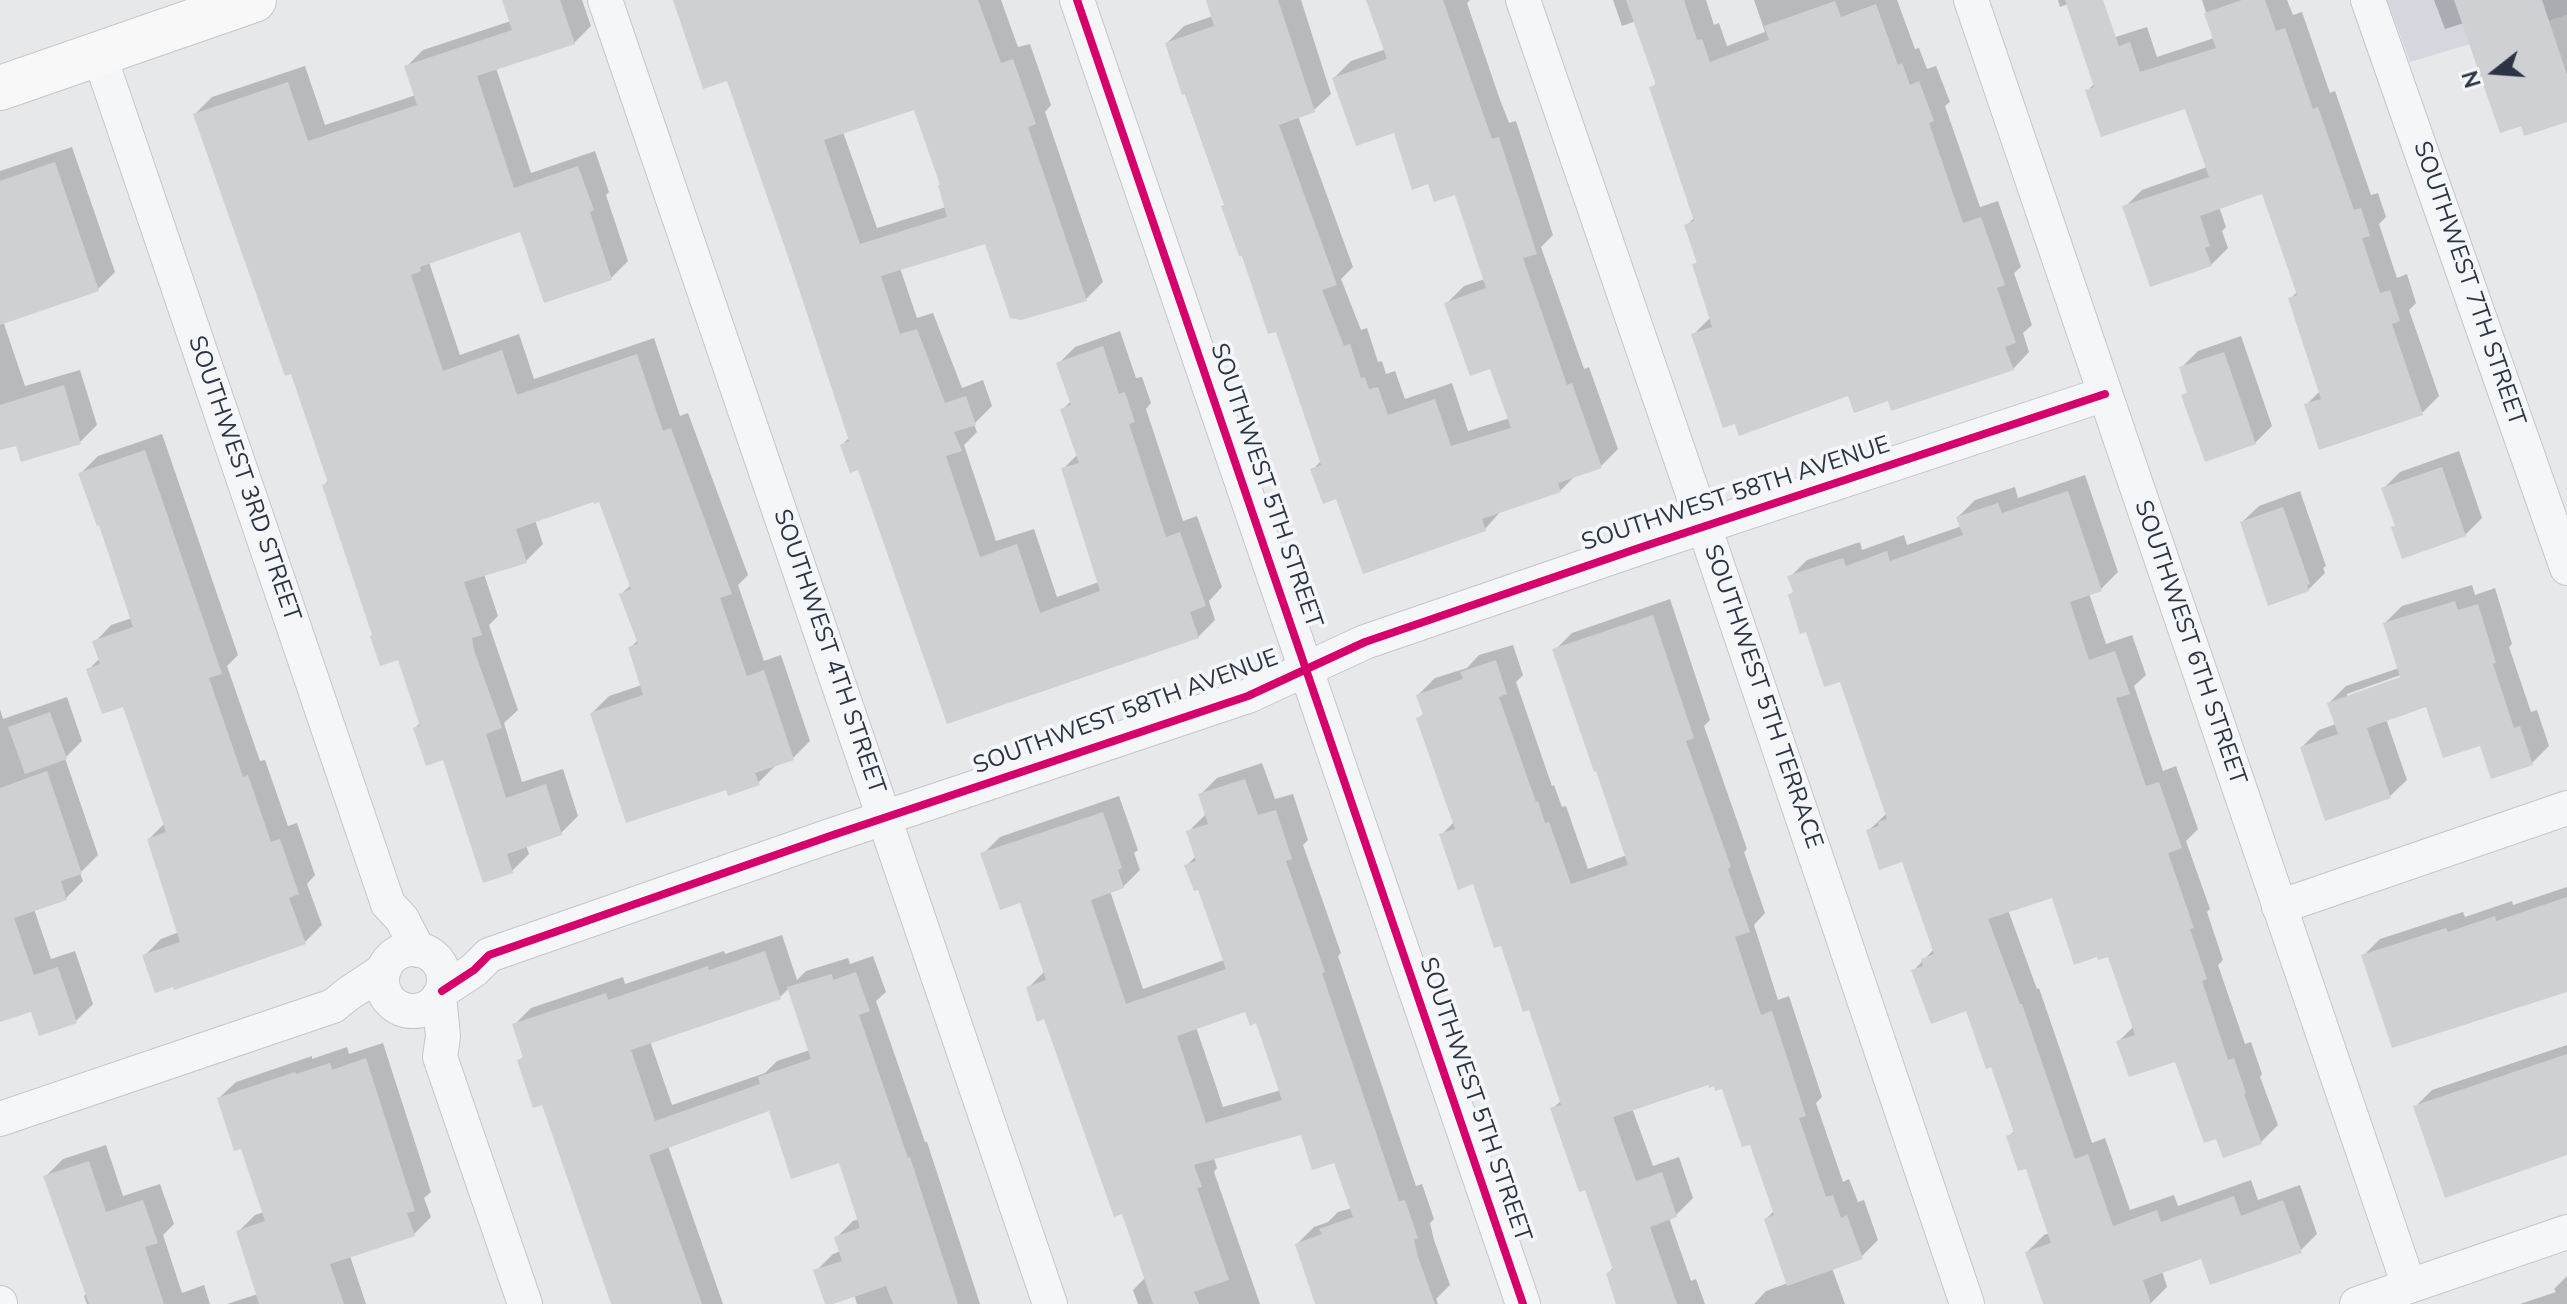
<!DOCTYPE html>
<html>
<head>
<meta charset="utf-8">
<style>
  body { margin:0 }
  #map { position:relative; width:2567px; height:1304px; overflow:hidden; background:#e6e8ea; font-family:"Nunito Sans",sans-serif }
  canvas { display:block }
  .north { position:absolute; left:2455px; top:32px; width:80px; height:80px; -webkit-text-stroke:6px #f4f6f9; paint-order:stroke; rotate:253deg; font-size:22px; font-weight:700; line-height:32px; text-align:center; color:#2b3445 }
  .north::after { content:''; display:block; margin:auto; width:28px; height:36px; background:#2b3445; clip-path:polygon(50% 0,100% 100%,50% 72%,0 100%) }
</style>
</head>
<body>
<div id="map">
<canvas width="2567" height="1304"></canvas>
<div class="north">N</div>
</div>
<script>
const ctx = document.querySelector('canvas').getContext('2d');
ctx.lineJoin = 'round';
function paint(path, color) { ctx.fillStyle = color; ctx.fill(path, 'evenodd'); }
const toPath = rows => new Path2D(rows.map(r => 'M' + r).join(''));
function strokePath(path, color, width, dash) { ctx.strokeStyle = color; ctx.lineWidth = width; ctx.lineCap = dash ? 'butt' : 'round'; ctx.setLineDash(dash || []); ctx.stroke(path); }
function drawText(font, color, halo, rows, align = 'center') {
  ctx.font = font + ' "Nunito Sans",sans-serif'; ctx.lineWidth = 8; ctx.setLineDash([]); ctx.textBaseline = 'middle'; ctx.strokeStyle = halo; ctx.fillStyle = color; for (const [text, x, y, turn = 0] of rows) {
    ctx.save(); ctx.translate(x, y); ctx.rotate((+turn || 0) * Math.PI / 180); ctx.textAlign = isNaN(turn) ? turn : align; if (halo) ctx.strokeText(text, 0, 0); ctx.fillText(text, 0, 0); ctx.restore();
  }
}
const built = toPath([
  [2387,0,2567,0,2567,15,2410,62]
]);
const shadow = toPath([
  [504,0,582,0,591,26,574,43,496,68,531,173,595,151,609,192,606,195,628,261,611,278,522,230,429,262,460,355,519,334,534,379,654,338,680,416,688,413,748,575,738,585,764,661,781,655,810,741,793,758,775,764,775,766,758,783,727,788,592,713,609,696,642,685,630,648,638,640,621,594,631,585,600,500,594,499,535,520,543,544,526,561,484,574,498,616,489,625,518,710,504,723,522,782,563,769,578,816,561,833,526,845,529,854,512,871,484,880,444,758,415,728,421,722,399,658,374,635,324,485,329,480,292,372,195,114,212,97,305,66,325,125,416,95,406,67,423,50,511,21],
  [675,0,1001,0,1018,47,1030,44,1051,105,1045,112,1103,282,1086,299,987,241,900,268,917,318,933,313,962,388,983,380,992,406,974,424,977,432,964,445,996,541,1034,529,1057,597,1099,582,1063,469,1078,454,1062,410,1071,401,1058,364,1075,347,1120,331,1136,378,1142,377,1151,403,1146,409,1183,521,1197,516,1222,587,1209,601,1215,620,1198,637,948,721,859,467,842,445,850,437,728,79],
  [915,108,942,184,946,207,877,228,843,132],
  [1208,0,1301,0,1331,94,1314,110,1298,116,1353,267,1341,279,1361,330,1367,328,1378,362,1382,361,1386,374,1395,371,1405,399,1452,383,1468,431,1510,418,1491,367,1447,303,1464,286,1485,279,1456,193,1429,182,1395,130,1334,78,1351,61,1386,49,1368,0,1470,0,1467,3,1499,97,1509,123,1516,121,1553,235,1541,247,1584,369,1589,367,1618,449,1601,466,1576,475,1560,491,1501,511,1485,529,1338,497,1313,469,1321,461,1277,329,1269,332,1167,43,1184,26,1213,16],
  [1613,0,1706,0,1714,25,1719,23,1727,46,1765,32,1754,0,1897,0,1915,49,1919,48,1927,69,1936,66,1950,102,1945,106,1980,207,1998,201,2021,267,2014,273,2032,325,2023,333,2029,352,2013,369,1889,399,1849,394,1693,335,1711,317,1694,265,1699,260,1687,225,1695,217,1652,88,1657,82,1636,21,1622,26],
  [2058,0,2079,0,2060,7],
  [2202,0,2287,0,2293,15,2302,12,2330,93,2335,91,2371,195,2378,193,2386,217,2379,224,2397,278,2407,274,2416,303,2409,310,2439,396,2422,413,2306,405,2321,390,2291,298,2298,291,2263,192,2219,207,2226,227,2222,231,2228,248,2211,265,2125,207,2142,190,2207,167,2186,106,2088,90,2095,83,2103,41,2147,27,2157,57,2214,38],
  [2434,0,2567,0,2567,120,2464,23,2445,29],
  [72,147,115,272,98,289,3,321,25,386,80,370,97,425,80,442,18,443,0,448,0,171],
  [2241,336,2272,426,2255,443,2184,396,2189,391,2181,368,2198,351],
  [162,434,238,655,227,666,260,761,265,760,288,826,297,823,315,875,307,884,322,925,305,942,144,956,161,939,179,932,149,839,165,823,124,705,89,669,100,658,95,642,111,625,132,618,81,473,98,456],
  [2459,451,2482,518,2465,535,2393,528,2397,524,2383,489,2400,472],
  [2085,475,2118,572,2101,589,2089,593,2106,644,2132,635,2146,675,2134,686,2163,771,2176,766,2198,829,2186,841,2210,909,2207,912,2223,960,2218,965,2245,1044,2251,1042,2262,1074,2260,1077,2278,1125,2261,1142,2176,1060,2119,1041,2134,1026,2110,954,2053,895,2008,910,2037,989,2039,988,2092,1143,2105,1138,2130,1210,2174,1195,2178,1206,2251,1180,2258,1200,2300,1185,2317,1234,2300,1251,2202,1257,2162,1271,2167,1287,2150,1304,2045,1304,2027,1252,2044,1235,2050,1233,2027,1166,2008,1137,2015,1130,1992,1065,1967,1009,1913,971,1934,949,1904,860,1868,831,1887,813,1841,679,1794,591,1790,577,1807,560,1860,542,1862,550,1904,535,1907,545,1962,526,1958,517,1975,500,2015,487,2018,498],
  [2300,491,2326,566,2323,568,2325,573,2308,590,2242,522,2259,506],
  [2472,585,2475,595,2495,588,2512,644,2509,647,2531,712,2537,710,2549,746,2532,763,2481,743,2427,704,2386,719,2407,780,2390,796,2302,747,2319,730,2336,724,2329,703,2346,686,2399,668,2385,623,2402,606],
  [2409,672,2410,676,2347,698,2347,694],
  [1670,599,1710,720,1704,726,1747,849,1744,852,1765,913,1754,925,1778,1000,1789,996,1822,1097,1816,1103,1843,1182,1849,1179,1858,1202,1864,1200,1878,1240,1861,1257,1832,1268,1845,1304,1754,1304,1766,1291,1788,1283,1766,1219,1774,1211,1751,1142,1723,1086,1709,1082,1632,1108,1653,1166,1679,1157,1693,1198,1676,1215,1669,1218,1691,1281,1696,1279,1705,1304,1618,1304,1608,1273,1614,1267,1586,1188,1552,1109,1562,1100,1530,1007,1474,882,1441,835,1454,822,1419,718,1424,713,1418,695,1435,678,1467,668,1479,655,1513,645,1523,675,1516,682,1552,786,1554,785,1562,807,1566,806,1588,869,1627,855,1555,650,1572,633],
  [67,697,82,741,65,758,98,855,80,873,83,881,66,898,34,909,51,959,75,951,93,1004,76,1021,32,1009,0,1020,0,709,3,719],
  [1262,763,1275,799,1293,794,1308,840,1303,845,1341,953,1338,956,1416,1186,1422,1184,1434,1219,1430,1223,1434,1240,1450,1285,1436,1299,1438,1304,1317,1304,1297,1244,1314,1227,1328,1222,1338,1212,1352,1208,1335,1160,1302,1133,1214,1158,1217,1168,1214,1172,1260,1304,1138,1304,1133,1290,1146,1277,1124,1211,1046,1017,1028,988,1045,971,1021,901,983,854,1000,837,1119,796,1138,850,1134,853,1140,870,1123,887,1110,891,1143,989,1224,960,1199,887,1187,865,1196,856,1188,832,1205,815,1200,795,1217,778],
  [1247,1010,1258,1021,1281,1090,1223,1107,1196,1027],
  [2567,887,2567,970,2363,956,2380,939,2463,912,2465,917,2512,901,2513,905],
  [782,935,797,980,806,971,848,958,850,964,873,956,886,992,876,1001,925,1142,927,1142,980,1304,857,1304,854,1294,816,1271,833,1254,841,1251,836,1238,853,1221,859,1219,840,1161,770,1109,668,1146,723,1304,613,1304,543,1102,519,1061,524,1056,514,1025,531,1008,623,977,625,984,724,951,725,954],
  [789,988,810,1050,777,1061,765,1073,672,1105,650,1041,780,997],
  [383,1043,431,1192,424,1198,431,1217,414,1234,350,1256,366,1304,227,1304,258,1294,238,1232,255,1215,264,1212,243,1146,219,1098,236,1082,312,1056,312,1059,347,1047,349,1054],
  [2567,1045,2567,1153,2415,1107,2432,1090],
  [106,1145,123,1196,160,1184,174,1224,163,1235,182,1293,204,1285,210,1304,87,1304,84,1296,87,1293,46,1176,63,1159],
  [2567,1276,2567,1304,2520,1304,2556,1292,2554,1289]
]);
const building = toPath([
  [502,0,560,0,575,44,477,76,514,188,578,166,594,210,590,212,612,280,544,303,520,232,420,267,421,271,411,275,443,371,502,350,517,395,637,354,663,431,671,428,732,594,720,598,747,676,764,670,794,760,755,773,760,785,728,796,726,790,626,823,590,713,643,695,628,647,638,644,619,594,631,589,599,502,594,504,593,502,516,529,527,563,464,582,482,635,472,638,474,650,502,728,486,734,506,798,546,784,562,835,507,854,513,873,483,883,443,760,426,766,413,728,420,726,398,660,380,666,370,636,372,635,322,485,328,483,291,374,285,376,193,114,288,82,308,141,417,105,404,66,512,30],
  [673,0,978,0,1001,63,1013,59,1036,124,1028,127,1087,301,1021,320,1010,318,985,244,881,276,900,334,917,329,945,403,966,396,976,425,954,432,962,451,946,456,980,557,1017,544,1040,613,1100,591,1061,468,1079,463,1060,409,1071,405,1056,363,1103,346,1119,394,1125,392,1135,422,1129,424,1166,537,1180,532,1206,606,1190,612,1199,638,947,724,858,470,850,473,840,445,849,441,793,271,727,81,703,89],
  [914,110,940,185,938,185,947,217,860,244,824,140],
  [1206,0,1278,0,1315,112,1279,125,1337,285,1322,290,1344,346,1350,344,1361,378,1365,377,1369,389,1378,387,1388,415,1435,399,1451,446,1511,428,1490,369,1470,376,1444,303,1486,288,1455,195,1434,202,1428,184,1412,190,1394,133,1356,146,1332,78,1387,59,1366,0,1443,0,1492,139,1499,137,1537,254,1523,258,1567,385,1572,383,1602,468,1558,483,1561,492,1482,519,1486,531,1363,574,1336,499,1323,504,1310,469,1321,465,1276,332,1268,334,1242,256,1239,256,1221,206,1224,205,1185,94,1182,95,1165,43,1214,26],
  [1626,0,1684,0,1697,40,1702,39,1710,62,1769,40,1764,26,1835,1,1841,17,1876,4,1898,65,1902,63,1910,85,1919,81,1934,121,1929,123,1963,223,1981,217,2005,285,1997,288,2016,343,2005,347,2014,370,1891,411,1888,401,1854,413,1848,396,1739,436,1735,424,1723,428,1691,334,1712,327,1692,264,1697,263,1684,225,1694,221,1649,87,1656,85],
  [2065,0,2103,0,2119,46,2130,42,2140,72,2216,48,2204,13,2242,0,2265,0,2276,31,2285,28,2313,109,2318,107,2354,210,2361,208,2370,236,2362,238,2380,293,2390,290,2400,321,2392,324,2423,415,2319,450,2304,404,2321,399,2288,298,2297,295,2262,194,2200,216,2210,246,2205,248,2212,266,2150,287,2122,206,2209,177,2185,109,2101,137,2085,90,2094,87],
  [2454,0,2542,0,2567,75,2567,122,2524,136,2521,126,2500,133],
  [55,162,99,291,0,325,0,181],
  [2224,352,2256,444,2205,462,2181,395,2187,393,2179,367],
  [64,385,81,444,21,462,16,446,0,450,0,405],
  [145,450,222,674,209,678,243,777,248,775,271,842,280,839,299,894,289,898,306,944,174,990,173,987,155,993,142,955,180,942,147,839,166,832,123,707,102,714,86,669,100,664,92,641,133,627,99,525,97,526,78,473],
  [2442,467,2466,536,2402,559,2391,527,2395,526,2381,488],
  [2068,491,2102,591,2070,602,2089,660,2115,651,2130,694,2116,698,2146,786,2159,782,2182,848,2168,853,2194,928,2190,929,2207,979,2202,981,2228,1060,2234,1058,2246,1093,2244,1094,2262,1144,2223,1158,2216,1139,2204,1143,2175,1062,2129,1077,2116,1041,2135,1035,2108,957,2098,960,2097,957,2074,965,2052,898,1988,919,2020,1004,2022,1004,2075,1159,2088,1154,2113,1226,2157,1210,2161,1222,2234,1196,2241,1216,2283,1200,2302,1253,2210,1285,2201,1259,2143,1280,2151,1304,2043,1304,2025,1252,2051,1243,2026,1169,2018,1171,2006,1136,2014,1133,1991,1067,1986,1069,1966,1011,1931,1024,1911,970,1923,966,1921,959,1934,954,1902,862,1879,870,1866,830,1879,826,1878,822,1887,819,1840,682,1824,687,1806,632,1800,634,1788,595,1793,592,1787,576,1843,558,1846,566,1887,551,1890,561,1963,535,1956,517,1998,503,2002,513],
  [2283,507,2310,584,2307,585,2309,591,2268,606,2240,522],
  [2455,601,2458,610,2478,604,2496,663,2493,664,2514,728,2520,726,2533,765,2491,779,2480,746,2443,758,2426,707,2367,728,2391,798,2325,821,2300,747,2338,734,2327,703,2400,677,2383,623],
  [1653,615,1694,738,1686,741,1731,867,1728,869,1750,932,1735,937,1761,1015,1772,1011,1806,1116,1799,1118,1826,1197,1833,1195,1841,1218,1847,1215,1863,1259,1787,1286,1764,1219,1774,1215,1750,1145,1742,1147,1722,1089,1715,1091,1714,1086,1709,1088,1708,1085,1613,1117,1636,1181,1662,1172,1677,1217,1650,1227,1677,1304,1616,1304,1606,1273,1613,1270,1585,1190,1579,1192,1550,1108,1561,1105,1529,1010,1523,1012,1501,946,1494,948,1473,884,1458,890,1439,834,1455,829,1416,718,1423,715,1416,695,1463,679,1460,672,1496,660,1507,694,1499,697,1536,802,1538,801,1545,823,1549,822,1571,884,1628,865,1596,771,1594,772,1552,649],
  [50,712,67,759,25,774,8,727],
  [47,771,82,874,61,881,67,900,14,918,34,975,58,967,77,1023,39,1036,31,1012,0,1022,0,788],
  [1245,779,1258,815,1276,810,1292,859,1286,861,1325,972,1322,973,1399,1201,1405,1200,1418,1238,1414,1240,1418,1257,1435,1304,1315,1304,1295,1244,1322,1234,1319,1229,1353,1217,1334,1163,1312,1170,1301,1135,1194,1165,1202,1187,1197,1188,1229,1280,1194,1292,1199,1304,1153,1304,1122,1214,1114,1217,1044,1019,1037,1022,1026,987,1046,980,1020,903,1000,910,980,853,1103,812,1122,868,1118,870,1124,888,1091,900,1126,1004,1226,969,1198,890,1194,891,1184,865,1196,861,1186,831,1208,824,1198,794],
  [1245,1012,1250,1026,1256,1023,1282,1100,1206,1123,1177,1036],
  [2567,897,2567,992,2392,1048,2361,955,2446,928,2448,932,2495,916,2496,921],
  [765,951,781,999,631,1050,655,1121,760,1084,758,1077,811,1059,787,987,832,974,833,980,856,972,870,1011,859,1015,908,1158,910,1157,958,1304,893,1304,886,1286,833,1304,825,1304,813,1270,842,1261,834,1237,860,1228,839,1163,791,1179,769,1111,649,1155,702,1304,611,1304,542,1105,533,1108,517,1060,523,1058,512,1024,606,993,608,1000,708,966,709,970],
  [2567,1054,2567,1155,2445,1198,2413,1106],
  [366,1058,415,1211,407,1213,415,1236,330,1264,344,1304,259,1304,236,1231,265,1221,241,1149,234,1151,217,1098,295,1072,296,1074,330,1063,332,1070],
  [89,1161,106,1212,143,1200,158,1243,145,1247,164,1304,89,1304,43,1176]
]);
const street = toPath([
  [605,0,1050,1304],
  [1077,0,1523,1304],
  [1523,0,1704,526,1967,1304],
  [1971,0,2409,1286],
  [2368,0,2567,568],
  [99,54,388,904,402,919,418,950],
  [2279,907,2567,808],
  '382 980a31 31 0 1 1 62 0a31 31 0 1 1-62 0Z',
  [442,991,474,970,489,955,830,836,1248,696,1365,642,1639,548,2105,394],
  [439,996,443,1036,440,1057,525,1304],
  [0,1119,333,1006,348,994,384,970],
  [0,1303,0,1304],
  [2357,1304,2567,1232]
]);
const secondary = toPath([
  [0,88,254,0]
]);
const cycleway = toPath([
  [1077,0,1523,1304],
  [442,991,474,970,489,955,830,836,1248,696,1365,642,1639,548,2105,394]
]);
const streetNames = [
  ["SOUTHWEST 7TH STREET",2468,284,71],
  ["SOUTHWEST 3RD STREET",243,479,71],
  ["SOUTHWEST 5TH STREET",1265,486,71],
  ["SOUTHWEST 58TH AVENUE",1736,495,-18],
  ["SOUTHWEST 6TH STREET",2189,643,71],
  ["SOUTHWEST 4TH STREET",828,652,71],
  ["SOUTHWEST 5TH TERRACE",1762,697,71],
  ["SOUTHWEST 58TH AVENUE",1126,713,-20],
  ["SOUTHWEST 5TH STREET",1474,1100,71]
];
paint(built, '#d4d7dd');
paint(shadow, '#0003');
paint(building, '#ced0d3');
strokePath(street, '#c4c6c8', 36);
strokePath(secondary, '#c4c6c8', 46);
strokePath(street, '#f5f6f7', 34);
strokePath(secondary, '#f8f8f8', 44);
strokePath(cycleway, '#d6006c', 8);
drawText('24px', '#2b3445', '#f4f6f9', streetNames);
</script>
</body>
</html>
